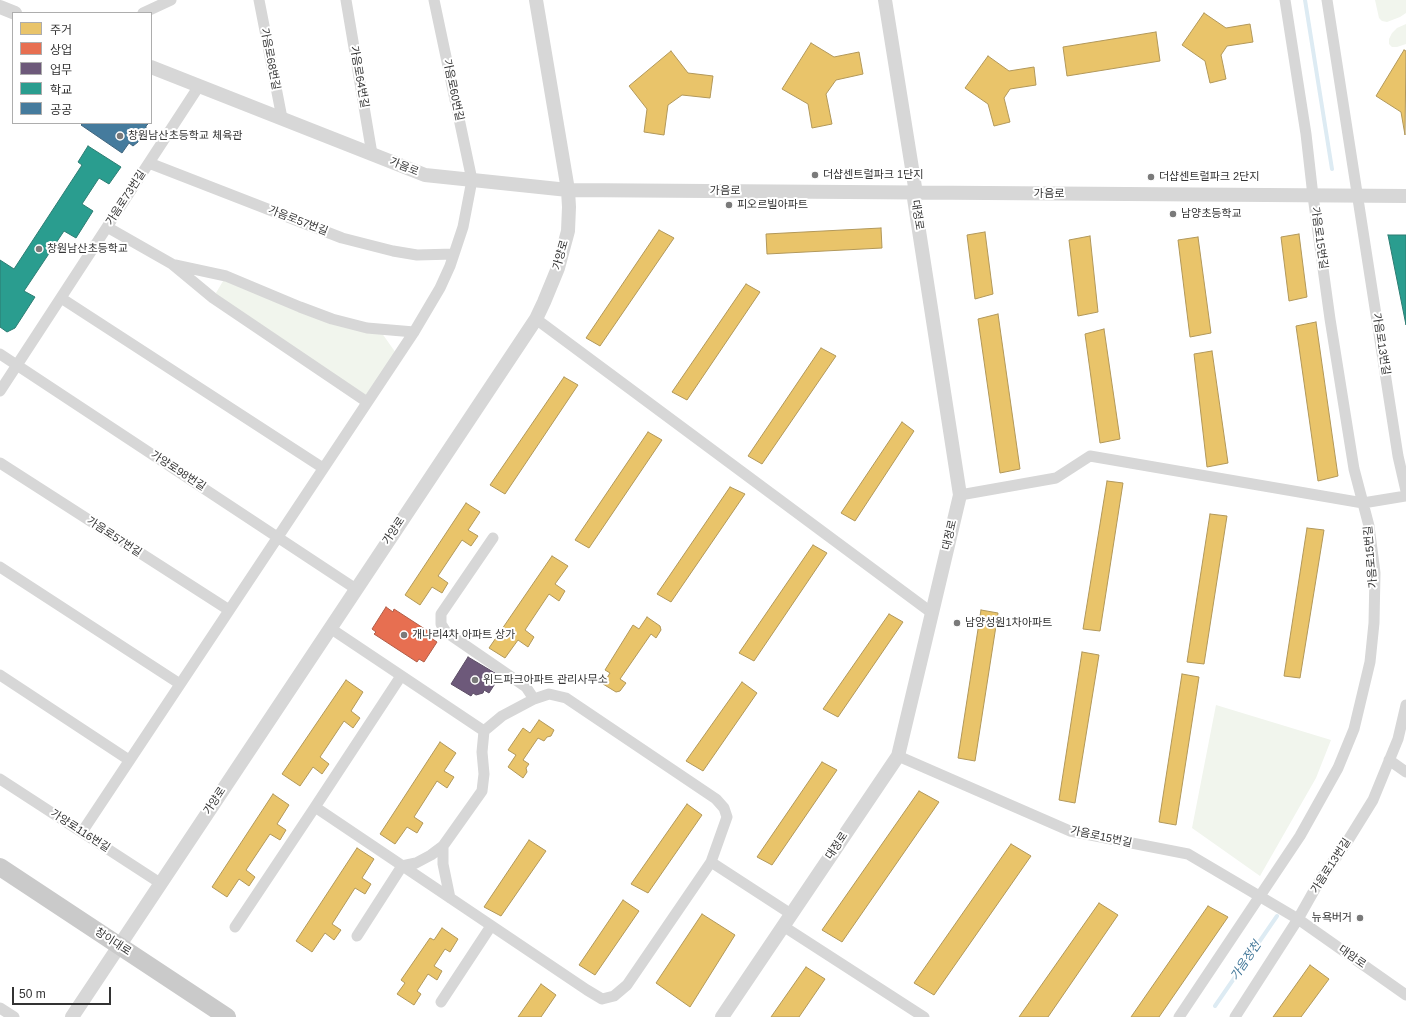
<!DOCTYPE html>
<html>
<head>
<meta charset="utf-8">
<style>
  body { margin:0 }
  #map { position:relative; width:1406px; height:1017px; overflow:hidden; background:#fff; font-family:Arial,"Noto Sans KR",sans-serif }
  canvas { display:block }
  .legend { position:absolute; left:12px; top:12px; width:140px; height:112px; box-sizing:border-box; background:#fff; border:1px solid #adadad; margin:0; padding:5px 7px; list-style:none; font-size:12px; color:#333 }
  .legend li { display:flex; align-items:center; gap:8px; height:20px }
  .legend b { width:20px; border:1px solid #adadad }
  .scale { position:absolute; left:12px; top:987px; width:99px; height:18px; box-sizing:border-box; border:2px solid #333; border-top:0; padding-left:5px; font-size:12px; line-height:14px; white-space:nowrap; color:#333; -webkit-text-stroke:3px #fff; paint-order:stroke }
</style>
</head>
<body>
<div id="map">
<canvas width="1406" height="1017"></canvas>
<ul class="legend">
<li><b style="height:11px;background:#e9c46a"></b>주거</li>
<li><b style="height:11px;background:#e76f51"></b>상업</li>
<li><b style="height:11px;background:#6d597a"></b>업무</li>
<li><b style="height:11px;background:#2a9d8f"></b>학교</li>
<li><b style="height:11px;background:#457b9d"></b>공공</li>
</ul>
<div class="scale">50 m</div>
</div>
<script>
const ctx = document.querySelector('canvas').getContext('2d');
ctx.lineJoin = 'round';
function paint(path, color) { ctx.fillStyle = color; ctx.fill(path, 'evenodd'); }
const toPath = rows => new Path2D(rows.map(r => 'M' + r).join(''));
function strokePath(path, color, width, dash) { ctx.strokeStyle = color; ctx.lineWidth = width; ctx.lineCap = dash ? 'butt' : 'round'; ctx.setLineDash(dash || []); ctx.stroke(path); }
function drawText(font, color, halo, rows, align = 'center') {
  ctx.font = font + ' Arial,"Noto Sans KR",sans-serif'; ctx.lineWidth = 4; ctx.setLineDash([]); ctx.textBaseline = 'middle'; ctx.strokeStyle = halo; ctx.fillStyle = color; for (const [text, x, y, turn = 0] of rows) {
    ctx.save(); ctx.translate(x, y); ctx.rotate((+turn || 0) * Math.PI / 180); ctx.textAlign = isNaN(turn) ? turn : align; if (halo) ctx.strokeText(text, 0, 0); ctx.fillText(text, 0, 0); ctx.restore();
  }
}
const green = toPath([
  [1375,0,1406,0,1406,13,1400,17,1387,22,1382,21,1379,18],
  [1406,24,1406,44,1397,47,1392,47,1389,44,1389,39,1392,33,1397,28],
  [226,276,300,307,379,329,398,356,367,402,213,298],
  [1216,705,1331,740,1316,778,1260,876,1192,828]
]);
const homes = toPath([
  [1204,13,1226,28,1250,24,1253,42,1227,46,1221,55,1226,79,1210,83,1205,61,1182,45,1204,13],
  [1156,32,1160,61,1067,76,1063,47,1156,32],
  [811,43,834,57,859,52,863,74,836,80,826,94,832,124,812,128,808,104,782,89,811,43],
  [1404,50,1406,51,1405,135,1401,112,1376,96,1404,50],
  [671,51,688,73,713,76,710,98,682,95,668,105,664,135,644,132,647,109,629,86,671,51],
  [988,56,1009,71,1034,67,1036,85,1010,89,1004,98,1010,122,994,126,988,104,965,88,988,56],
  [881,228,882,248,767,254,766,234,881,228],
  [659,230,674,238,600,346,586,338,659,230],
  [985,232,993,294,975,299,967,235,985,232],
  [1299,234,1307,297,1289,301,1281,237,1299,234],
  [1090,236,1098,312,1078,316,1069,240,1090,236],
  [1198,237,1211,333,1190,337,1178,240,1198,237],
  [746,284,760,292,687,400,672,392,746,284],
  [998,314,1020,469,1000,473,978,319,998,314],
  [1316,322,1338,476,1318,481,1296,326,1316,322],
  [1104,329,1120,439,1100,443,1085,334,1104,329],
  [821,348,836,356,762,464,748,456,821,348],
  [1212,351,1228,463,1207,467,1194,354,1212,351],
  [564,377,578,385,505,494,490,485,564,377],
  [902,422,914,431,855,521,841,513,902,422],
  [648,432,662,440,589,548,575,540,648,432],
  [1107,481,1123,483,1100,631,1083,629,1107,481],
  [730,487,745,494,671,602,657,594,730,487],
  [466,503,480,512,468,530,478,536,471,546,462,540,438,576,448,583,442,593,432,587,420,605,405,595,466,503],
  [1210,514,1227,516,1204,664,1187,662,1210,514],
  [1307,528,1324,530,1300,678,1284,676,1307,528],
  [813,545,827,553,754,661,739,653,813,545],
  [552,556,568,566,555,584,565,591,559,601,549,594,525,630,534,637,528,647,518,640,505,658,489,648,552,556],
  [981,610,998,613,975,761,958,758,981,610],
  [889,614,903,622,838,717,823,709,889,614],
  [647,617,660,626,661,630,656,638,651,634,620,679,626,683,620,691,616,692,603,684,610,673,605,670,633,625,639,629,647,617],
  [1082,652,1099,655,1075,803,1059,800,1082,652],
  [1182,674,1199,677,1176,825,1159,822,1182,674],
  [346,680,363,692,351,711,360,718,353,728,344,721,320,757,329,764,322,774,313,767,300,786,282,774,346,680],
  [742,682,757,693,703,771,686,761,742,682],
  [539,720,554,730,551,736,547,737,544,741,538,738,523,760,529,764,526,768,527,772,523,778,508,767,516,755,508,750,523,728,530,733,539,720],
  [440,742,456,753,444,771,454,777,447,788,437,781,414,817,423,823,417,833,407,827,395,844,380,834,440,742],
  [822,762,837,770,772,865,757,857,822,762],
  [919,791,939,802,842,942,822,930,919,791],
  [273,794,289,805,277,824,286,830,280,840,270,834,246,870,255,877,249,886,239,879,227,897,212,887,273,794],
  [687,804,702,815,648,893,631,884,687,804],
  [529,840,546,851,501,916,484,907,529,840],
  [1011,844,1031,856,934,995,914,983,1011,844],
  [357,848,374,859,362,878,371,884,365,894,355,888,332,924,341,930,334,940,325,933,312,952,296,941,357,848],
  [623,900,639,911,595,975,579,965,623,900],
  [1099,903,1118,915,1048,1017,1019,1017,1099,903],
  [1208,906,1228,917,1159,1017,1131,1017,1208,906],
  [702,914,735,935,690,1007,656,983,702,914],
  [442,928,458,939,450,952,445,949,434,966,442,971,437,980,428,974,417,991,421,994,414,1005,397,994,405,983,401,980,430,938,434,940,442,928],
  [1310,965,1329,979,1301,1017,1273,1017,1310,965],
  [806,967,825,979,799,1017,771,1017,806,967],
  [541,984,556,995,541,1017,518,1017,541,984]
]);
const shops = toPath([
  [386,607,393,612,394,609,434,635,431,638,437,642,424,662,419,659,417,662,374,634,376,632,372,629,386,607]
]);
const offices = toPath([
  [468,657,500,676,489,693,484,690,483,693,476,695,473,693,471,696,451,684,468,657]
]);
const schools = toPath([
  [88,146,121,167,109,184,99,178,82,204,93,211,76,238,64,231,24,291,35,297,15,328,7,332,0,327,0,260,14,269,82,165,78,162,88,146],
  [1388,235,1406,235,1406,325,1388,235]
]);
const public = toPath([
  [83,123,147,123,148,124,146,126,146,130,138,142,133,146,129,143,122,153,81,125,83,123]
]);
const stream = toPath([
  [1305,0,1332,169],
  [1215,1006,1277,916]
]);
const minor = toPath([
  [259,0,282,118],
  [346,0,372,154],
  [1327,0,1398,456,1406,491],
  [143,13,171,0],
  [149,163,342,238,393,251,417,255,454,254],
  [107,227,172,264,213,298,367,402],
  [175,265,226,276,300,307,332,319,367,328,414,332],
  [61,298,323,468],
  [536,319,932,613],
  [0,354,356,589],
  [0,391,199,86],
  [0,463,229,610],
  [960,495,1056,478,1090,456,1363,503,1406,496],
  [493,538,441,614,441,624,446,632,526,687,534,699],
  [0,567,180,684],
  [330,628,484,731],
  [0,675,129,760],
  [401,676,315,807,587,990,602,999,614,996,627,985,711,862],
  [898,756,1070,831,1188,854,1298,919,1406,995],
  [1389,760,1406,772],
  [0,779,160,883],
  [82,832,414,332,440,288,450,266,463,227,472,180,434,0],
  [443,846,443,864,450,898],
  [783,926,924,1017],
  [235,927,315,807],
  [357,936,402,866,416,863,431,855,443,846,482,791,484,774,482,752,484,731,502,716,534,699,549,694,566,698,716,799,724,808,727,817,711,862,791,914],
  [441,1002,491,926],
  [0,1008,14,1017],
  [1179,1017,1300,836,1338,768,1354,729,1370,662,1374,623,1375,573,1369,526,1354,469,1330,319,1313,196,1306,134,1285,0],
  [1235,1017,1298,919,1320,880,1347,842,1373,800,1398,739,1406,705]
]);
const tertiary = toPath([
  [0,7,15,13],
  [151,67,425,175,568,190,1406,196],
  [72,1017,536,319,544,302,558,268,568,231,569,207,568,190,536,0],
  [722,1017,898,756,960,495,913,192,915,187,885,0]
]);
const primary = toPath([
  [0,867,227,1017]
]);
const markers = [
  [120,136,4,"#7a7a7a"],
  [815,175,4,"#7a7a7a"],
  [1151,177,4,"#7a7a7a"],
  [729,205,4,"#7a7a7a"],
  [1173,214,4,"#7a7a7a"],
  [39,249,4,"#7a7a7a"],
  [957,623,4,"#7a7a7a"],
  [404,635,4,"#7a7a7a"],
  [475,680,4,"#7a7a7a"],
  [1360,918,4,"#7a7a7a"]
];
const streetNames = [
  ["가음로68번길",270,59,79],
  ["가음로64번길",359,77,80],
  ["가음로60번길",453,90,78],
  ["가음로",404,167,22],
  ["가음로",725,191],
  ["가음로",1049,194],
  ["가음로73번길",126,198,-57],
  ["대정로",917,215,81],
  ["가음로57번길",298,221,21],
  ["가음로15번길",1319,238,82],
  ["가양로",561,255,-74],
  ["가음로13번길",1381,344,81],
  ["가양로98번길",178,471,33],
  ["가양로",394,531,-56],
  ["대정로",950,535,-77],
  ["가음로57번길",114,537,33],
  ["가음로15번길",1371,557,-95],
  ["가양로",215,801,-56],
  ["가양로116번길",80,831,33],
  ["가음로15번길",1101,837,12],
  ["대정로",837,846,-56],
  ["가음로13번길",1331,866,-57],
  ["창이대로",113,942,33],
  ["대암로",1352,957,35]
];
const poiNames = [
  ["창원남산초등학교 체육관",128,136],
  ["더샵센트럴파크 1단지",823,175],
  ["더샵센트럴파크 2단지",1159,177],
  ["피오르빌아파트",737,205],
  ["남양초등학교",1181,214],
  ["창원남산초등학교",47,249],
  ["남양성원1차아파트",965,623],
  ["개나리4차 아파트 상가",412,635],
  ["위드파크아파트 관리사무소",483,680],
  ["뉴욕버거",1352,918,"right"]
];
const waterNames = [
  ["가음정천",1246,961,-56]
];
paint(green, '#f1f5ed');
paint(homes, '#e9c46a');
strokePath(homes, '#b2985a', 1);
paint(shops, '#e76f51');
strokePath(shops, '#b15d48', 1);
paint(offices, '#6d597a');
strokePath(offices, '#5c4e65', 1);
paint(schools, '#2a9d8f');
strokePath(schools, '#2d7d73', 1);
paint(public, '#457b9d');
strokePath(public, '#40657d', 1);
strokePath(stream, '#ddebf3', 4);
strokePath(minor, '#d7d7d7', 11);
strokePath(tertiary, '#d7d7d7', 14);
strokePath(primary, '#cacaca', 18);
for (const [x, y, r, color] of markers) { const dot = new Path2D(); dot.arc(x, y, r, 0, 2 * Math.PI); ctx.fillStyle = color; ctx.fill(dot); strokePath(dot, '#fff', 1.5); }
drawText('11px', '#333', '#fff', streetNames);
drawText('11px', '#333', '#fff', poiNames, 'left');
drawText('italic 12px', '#3f7597', '#fff', waterNames);
</script>
</body>
</html>
